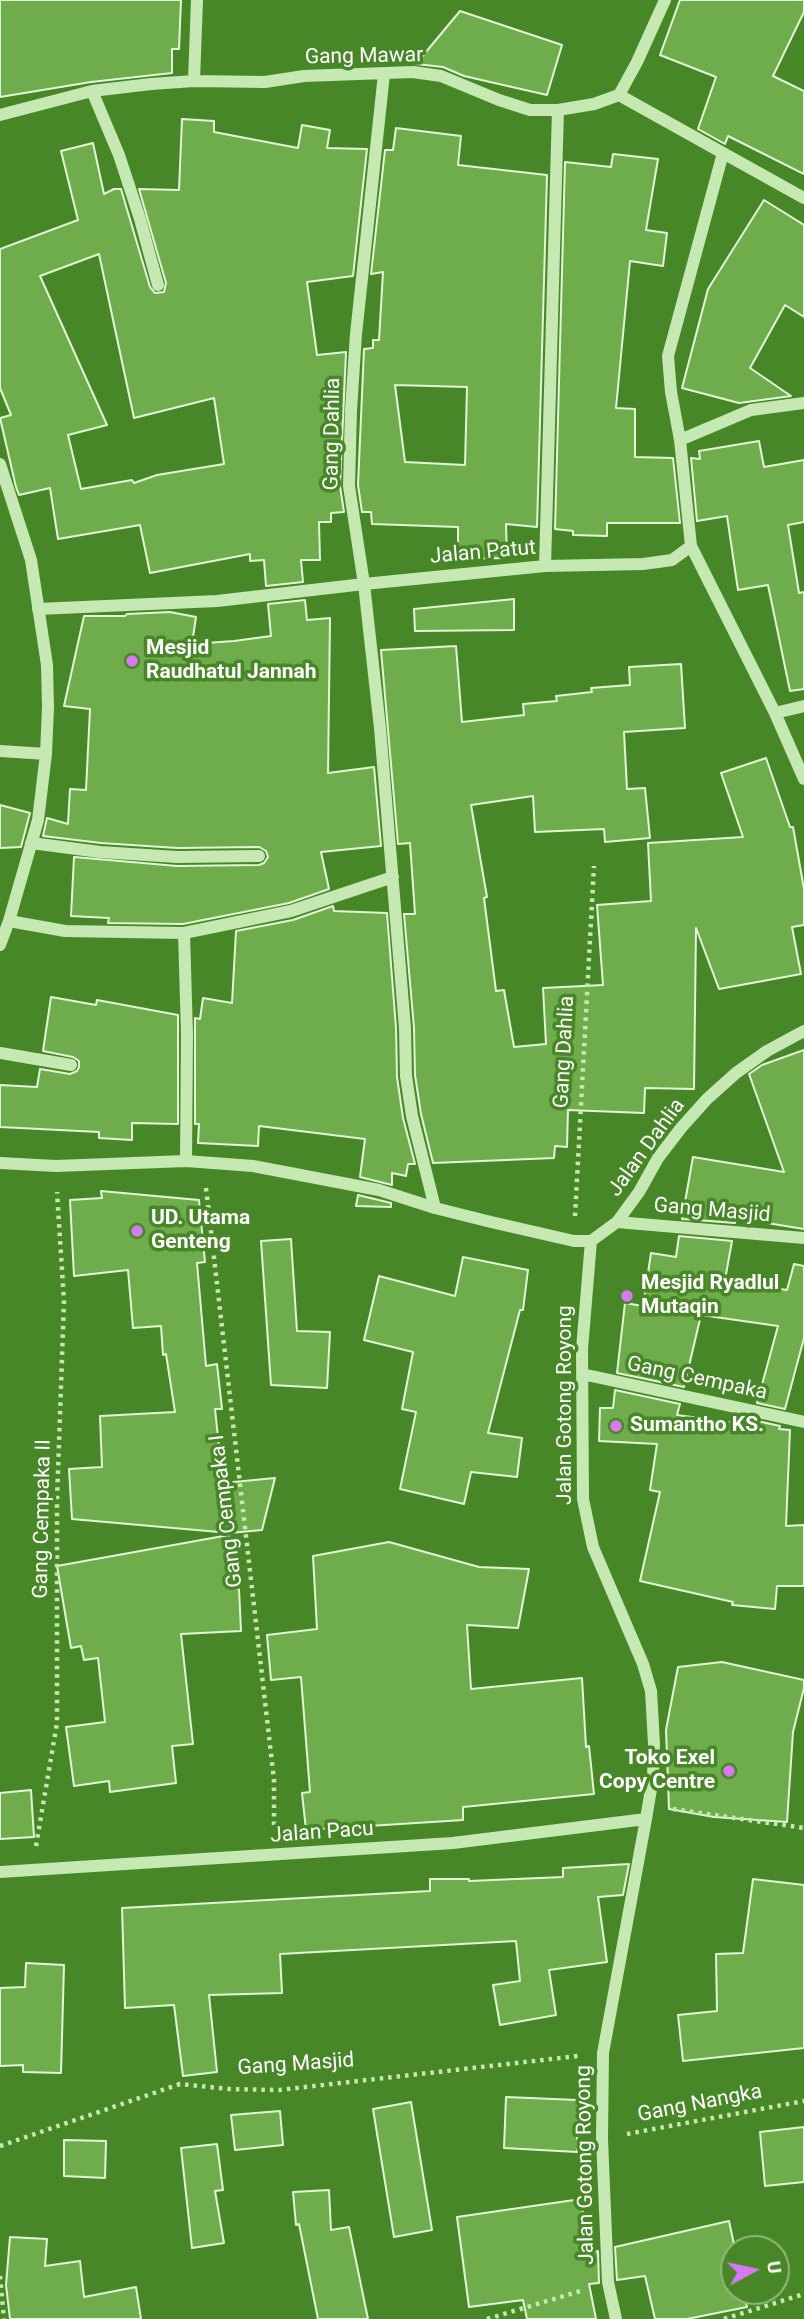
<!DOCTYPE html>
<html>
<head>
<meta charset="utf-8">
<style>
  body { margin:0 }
  #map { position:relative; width:804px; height:2319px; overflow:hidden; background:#488727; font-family:Roboto,sans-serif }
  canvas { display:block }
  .north { position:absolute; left:720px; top:2235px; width:70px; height:70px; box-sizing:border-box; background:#488727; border:2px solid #91b77d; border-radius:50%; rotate:82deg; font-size:19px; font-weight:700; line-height:28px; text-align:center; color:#fff }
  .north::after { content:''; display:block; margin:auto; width:24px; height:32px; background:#d979f0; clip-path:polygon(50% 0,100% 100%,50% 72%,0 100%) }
</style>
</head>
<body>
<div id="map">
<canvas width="804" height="2319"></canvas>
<div class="north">U</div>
</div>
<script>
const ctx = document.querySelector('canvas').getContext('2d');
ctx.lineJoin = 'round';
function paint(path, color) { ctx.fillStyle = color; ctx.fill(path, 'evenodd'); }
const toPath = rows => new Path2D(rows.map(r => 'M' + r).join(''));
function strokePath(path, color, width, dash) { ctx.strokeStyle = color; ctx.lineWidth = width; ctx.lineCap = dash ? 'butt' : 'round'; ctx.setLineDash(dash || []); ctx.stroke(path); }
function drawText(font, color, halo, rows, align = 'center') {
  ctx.font = font + ' Roboto,sans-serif'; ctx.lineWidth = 7; ctx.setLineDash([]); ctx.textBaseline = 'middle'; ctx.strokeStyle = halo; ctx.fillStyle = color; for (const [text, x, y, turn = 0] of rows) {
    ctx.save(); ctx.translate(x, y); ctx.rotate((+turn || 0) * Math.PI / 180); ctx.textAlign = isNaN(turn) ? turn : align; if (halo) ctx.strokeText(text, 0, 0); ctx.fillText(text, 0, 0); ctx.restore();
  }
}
const building = toPath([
  [0,0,181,0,179,49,172,49,172,73,91,82,0,97,0,0],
  [680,0,804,0,804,12,773,76,804,91,804,174,728,136,725,144,698,129,716,77,660,55,680,0],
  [460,11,562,45,547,95,464,76,443,67,416,64,460,11],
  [182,119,214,121,214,132,298,148,302,125,330,130,327,148,367,149,353,276,307,282,317,355,346,352,340,486,344,512,331,513,331,522,319,522,320,560,301,560,303,582,266,586,264,560,250,561,250,554,150,573,140,525,58,539,50,488,19,495,16,487,0,418,11,415,0,388,0,249,78,220,61,151,93,143,104,194,114,189,121,189,150,287,155,293,164,292,166,283,139,189,179,190,182,119],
  [99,254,134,418,214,398,224,464,157,475,134,483,132,480,81,489,68,435,107,425,40,276,99,254],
  [396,128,461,136,458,165,547,175,537,527,506,524,507,558,458,559,458,527,372,524,371,512,362,512,358,485,364,349,373,348,373,340,379,340,383,272,371,274,385,150,393,150,396,128],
  [395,385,467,387,465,465,405,462,395,385],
  [613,154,658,159,646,230,667,233,663,266,630,261,616,408,635,409,635,457,673,458,680,523,607,523,607,536,573,535,573,531,555,529,565,162,611,167,613,154],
  [764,200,804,225,804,317,785,305,750,368,791,396,739,403,682,388,708,289,764,200],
  [759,441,764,467,804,460,804,522,788,525,799,593,804,592,804,689,790,691,768,585,738,590,727,516,697,521,691,458,700,459,699,451,759,441],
  [514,599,514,630,415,631,414,609,514,599],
  [305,600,307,620,330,618,328,773,374,767,381,846,321,852,329,889,289,903,183,924,108,923,109,918,71,916,74,857,177,866,259,865,264,863,268,857,266,851,259,847,177,848,101,843,43,836,47,818,68,824,70,789,86,790,90,709,64,706,84,616,125,616,127,614,170,612,196,617,192,644,234,641,271,636,268,604,305,600],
  [456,646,462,722,524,715,523,704,557,701,556,696,592,692,591,688,630,685,629,667,681,664,685,728,624,732,627,789,645,788,650,838,605,842,604,829,535,832,533,796,471,805,487,897,484,898,496,991,504,990,514,1047,546,1044,543,988,603,985,597,905,651,901,648,843,743,837,721,773,766,758,790,827,793,827,804,889,804,925,792,927,801,974,719,989,696,928,694,1089,645,1088,644,1113,568,1110,567,1147,555,1146,554,1158,433,1163,421,1114,415,1075,414,1028,404,914,415,914,410,843,398,844,381,650,456,646],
  [0,805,30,813,21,847,0,848,0,805],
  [333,906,334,911,387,913,396,1028,397,1077,403,1118,415,1164,408,1164,406,1176,392,1173,392,1185,360,1177,365,1139,259,1126,258,1146,198,1143,199,1124,195,1124,195,1018,200,1019,203,998,232,1003,236,931,293,920,333,906],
  [51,997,96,1005,97,1000,178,1015,178,1124,132,1123,132,1140,99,1138,99,1132,0,1127,0,1085,37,1087,40,1069,70,1074,77,1071,79,1067,79,1061,73,1057,43,1051,51,997],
  [804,1050,804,1229,736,1218,735,1223,682,1219,693,1157,784,1172,749,1074,762,1065,804,1050],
  [101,1191,199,1200,205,1262,197,1263,206,1366,217,1364,222,1409,215,1409,223,1483,275,1478,262,1530,230,1533,72,1519,69,1469,102,1467,100,1416,175,1412,166,1354,163,1355,161,1326,133,1328,128,1270,74,1276,70,1200,102,1198,101,1191],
  [358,1195,391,1203,391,1207,356,1206,358,1195],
  [679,1236,732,1241,725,1280,787,1290,794,1264,804,1266,804,1338,785,1409,757,1403,778,1326,701,1315,684,1387,617,1373,625,1303,643,1306,651,1253,676,1257,679,1236],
  [291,1239,297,1331,330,1332,327,1388,271,1385,261,1241,291,1239],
  [463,1257,528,1270,523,1310,520,1310,488,1433,522,1438,517,1477,471,1472,464,1504,400,1489,416,1412,402,1409,413,1352,364,1340,379,1276,455,1296,463,1257],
  [615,1390,680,1404,677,1415,751,1425,753,1420,780,1426,779,1429,790,1430,786,1526,804,1525,804,1586,777,1586,775,1609,732,1605,733,1602,640,1581,660,1492,650,1490,657,1444,599,1441,600,1408,613,1408,615,1390],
  [229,1535,236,1589,239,1589,241,1631,181,1634,193,1744,172,1746,176,1783,110,1792,109,1781,74,1786,66,1727,105,1722,98,1658,84,1660,81,1646,71,1648,57,1566,229,1535],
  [389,1542,479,1567,529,1569,518,1628,467,1625,471,1689,582,1678,586,1747,589,1746,594,1794,463,1807,463,1820,306,1830,302,1793,310,1792,301,1677,271,1680,267,1635,317,1629,313,1556,389,1542],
  [722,1662,804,1680,804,1688,793,1732,787,1822,714,1817,669,1809,666,1730,678,1667,722,1662],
  [31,1790,34,1837,0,1839,0,1793,31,1790],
  [629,1864,623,1895,598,1897,607,1962,549,1970,556,2015,500,2025,493,1985,520,1981,516,1941,280,1954,282,1993,209,1995,217,2072,183,2076,174,2005,125,2008,122,1908,430,1891,430,1879,469,1879,469,1881,563,1877,563,1868,629,1864],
  [753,1879,804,1885,804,2048,683,2061,678,2015,717,2011,716,1954,743,1953,753,1879],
  [26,1963,64,1965,61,2073,23,2072,23,2065,0,2066,0,1988,25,1987,26,1963],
  [506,2097,577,2100,577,2152,504,2148,506,2097],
  [411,2102,432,2230,394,2237,373,2109,411,2102],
  [280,2111,283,2145,235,2150,231,2115,280,2111],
  [804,2127,804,2182,765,2186,760,2132,804,2127],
  [64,2140,106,2141,105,2178,64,2176,64,2140],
  [217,2144,223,2190,215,2191,224,2243,192,2248,181,2148,217,2144],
  [329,2190,331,2230,349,2227,368,2319,318,2319,299,2224,296,2225,293,2192,329,2190],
  [581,2199,589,2253,598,2251,599,2283,589,2284,596,2319,527,2319,523,2300,469,2307,457,2217,581,2199],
  [729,2221,735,2249,734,2291,744,2291,747,2307,687,2319,655,2319,645,2276,617,2280,615,2247,729,2221],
  [10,2237,47,2239,45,2266,80,2261,84,2297,136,2287,141,2319,10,2319,6,2285,10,2237]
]);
const path = toPath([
  [206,1188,274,1780,274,1830],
  [575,1216,594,866],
  [673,1809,804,1828],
  [36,1846,57,1723,57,1500,64,1301,57,1192],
  [627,2134,804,2101],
  [0,2146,180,2084,229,2089,279,2090,578,2056],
  [0,2276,4,2319],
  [487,2319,584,2290],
  [724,2319,804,2294]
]);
const minor = toPath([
  [384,74,356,334,351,410,349,486,364,584,380,728,405,1028,406,1076,412,1116,435,1208],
  [194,81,197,0],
  [92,91,119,155,140,219,158,285],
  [619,95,723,153],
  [0,115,92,91,151,84,194,81,265,82,304,76,413,72,441,76,499,100,530,110,558,110,594,104,619,95,637,62,665,0],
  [680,440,671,392,668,356,723,153,804,198],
  [0,464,31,560,47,665,48,707,46,754,38,820,9,921,0,945],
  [691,546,775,713,804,779],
  [545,566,558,110],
  [38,609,217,601,364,584,545,566,643,564,672,560,691,546,680,440,751,410,804,403],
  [775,713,804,706],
  [0,751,46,754],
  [31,843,100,852,177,857,259,856],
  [9,921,65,931,184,933,291,911,393,877],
  [184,933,187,1034,186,1161],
  [0,1053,71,1065],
  [0,1163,56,1166,186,1161,253,1166,379,1190,435,1208,491,1222,574,1241,591,1241,582,1349,583,1499,593,1547,643,1664,651,1691,654,1744,653,1777,646,1819,603,2053,602,2139,608,2282,616,2319],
  [617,1222,804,1238],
  [591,1241,617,1222,639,1192,658,1158,681,1128,707,1099,736,1073,767,1051,804,1031],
  [582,1374,804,1422],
  [0,1872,453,1843,646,1819]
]);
const markers = [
  [132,661,7,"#d979f0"],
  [137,1231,7,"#d979f0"],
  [627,1296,7,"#d979f0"],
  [616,1426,7,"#d979f0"],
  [729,1771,7,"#d979f0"]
];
const streetNames = [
  ["Gang Mawar",364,57,-1],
  ["Gang Dahlia",333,434,-89],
  ["Jalan Patut",483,553,-5],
  ["Gang Dahlia",565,1052,-87],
  ["Jalan Dahlia",647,1148,-54],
  ["Gang Masjid",712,1211,5],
  ["Gang Cempaka",697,1379,12],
  ["Jalan Gotong Royong",566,1405,-90],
  ["Gang Cempaka I",227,1511,-97],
  ["Gang Cempaka II",43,1519,-89],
  ["Jalan Pacu",322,1833,-4],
  ["Gang Masjid",296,2065,-4],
  ["Gang Nangka",700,2104,-11],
  ["Jalan Gotong Royong",586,2165,-91]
];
const poiNames = [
  ["Mesjid",146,649],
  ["Raudhatul Jannah",146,673],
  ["UD. Utama",151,1219],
  ["Genteng",151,1243],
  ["Mesjid Ryadlul",641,1284],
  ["Mutaqin",641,1308],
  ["Sumantho KS.",630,1426],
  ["Toko Exel",715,1759,"right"],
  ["Copy Centre",715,1783,"right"]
];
paint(building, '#6eac4c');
strokePath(building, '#e2f6d7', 2);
strokePath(path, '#c6e8b3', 4.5, [3.5, 5]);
strokePath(minor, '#c6e8b3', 12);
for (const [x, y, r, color] of markers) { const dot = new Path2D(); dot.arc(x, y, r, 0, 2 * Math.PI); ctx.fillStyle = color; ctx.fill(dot); strokePath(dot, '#488727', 2.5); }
drawText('21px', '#fff', '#488727', streetNames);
drawText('bold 21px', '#fff', '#488727', poiNames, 'left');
</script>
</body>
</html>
